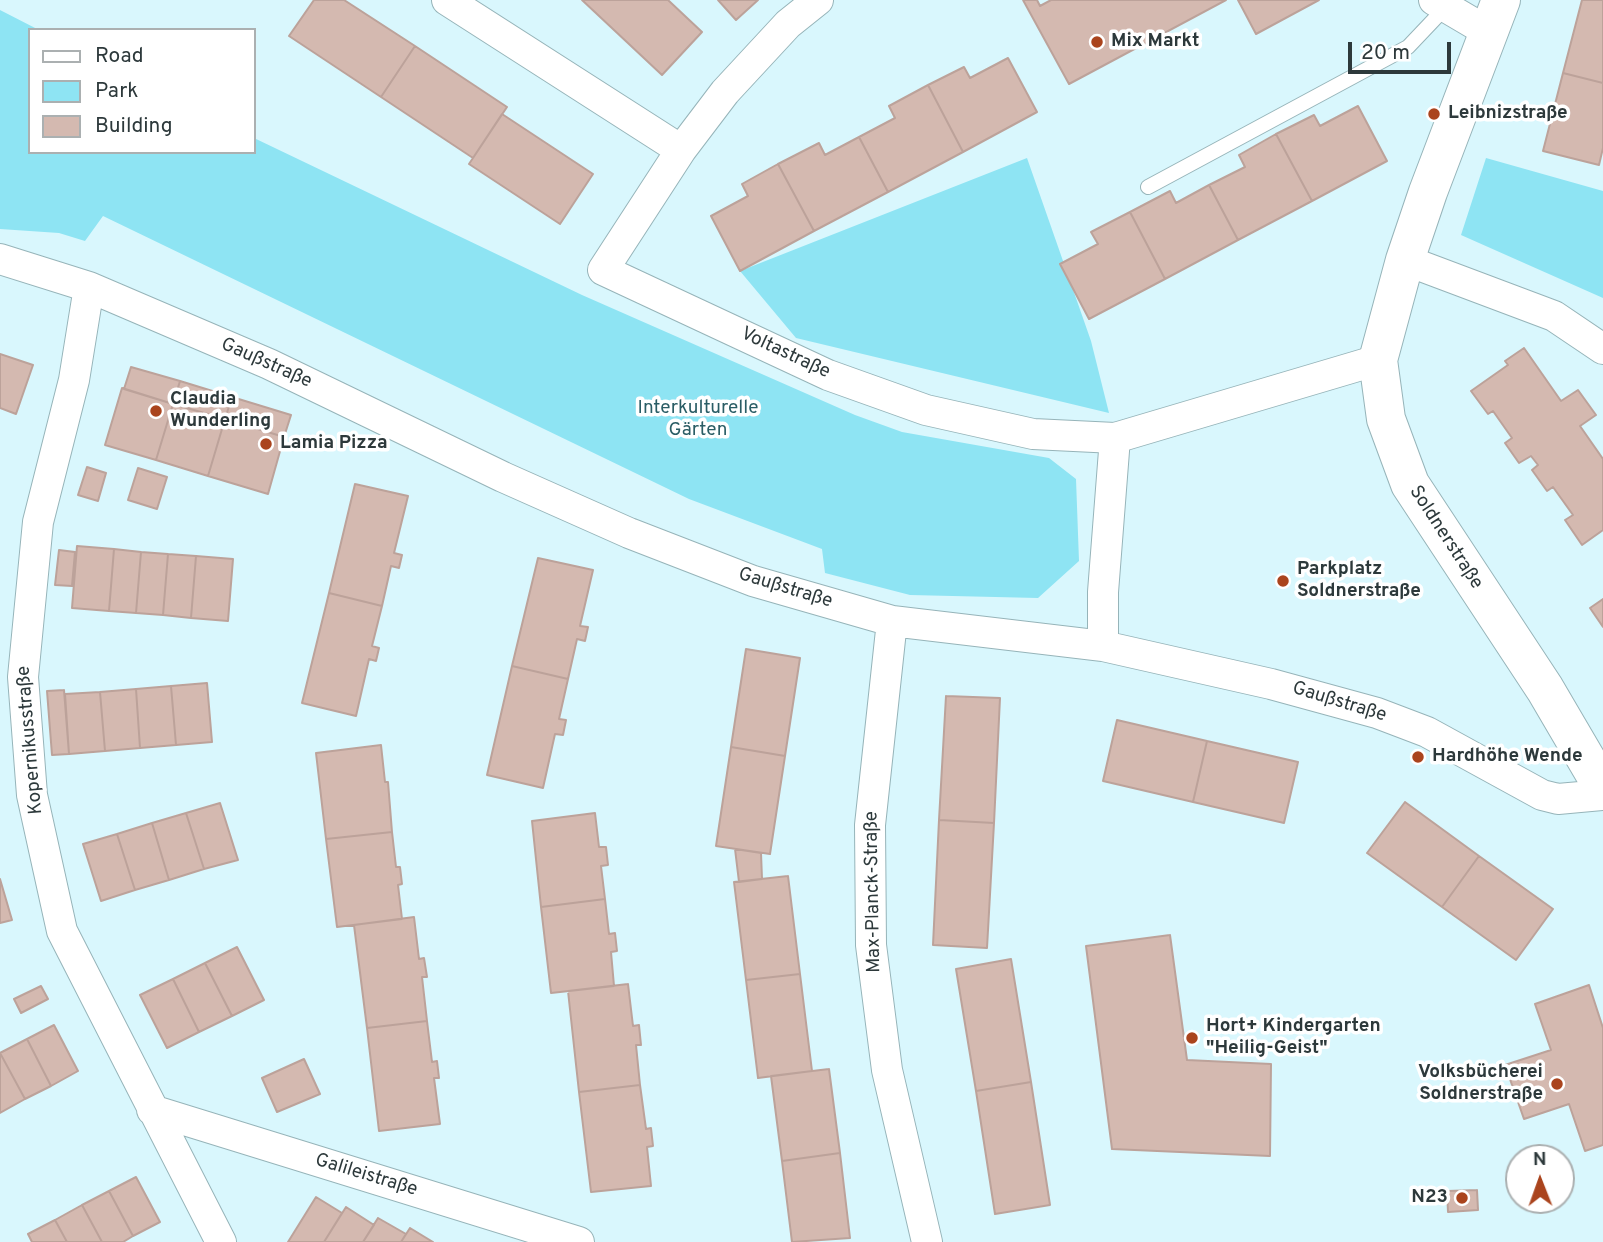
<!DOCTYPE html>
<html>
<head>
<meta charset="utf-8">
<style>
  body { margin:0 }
  #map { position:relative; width:1603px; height:1242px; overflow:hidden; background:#d9f7fd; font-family:Overpass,sans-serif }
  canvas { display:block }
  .legend { position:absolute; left:28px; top:28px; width:228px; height:126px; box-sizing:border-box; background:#fff; border:2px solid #abb0b1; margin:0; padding:9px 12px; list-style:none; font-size:21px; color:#2d393b }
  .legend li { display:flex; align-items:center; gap:14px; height:35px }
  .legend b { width:35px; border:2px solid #abb0b1 }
  .north { position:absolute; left:1505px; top:1144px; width:70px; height:70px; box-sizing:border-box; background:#fff; border:2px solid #abb0b1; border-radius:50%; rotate:359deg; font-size:19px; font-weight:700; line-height:28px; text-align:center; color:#2d393b }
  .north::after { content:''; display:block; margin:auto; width:24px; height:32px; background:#aa441d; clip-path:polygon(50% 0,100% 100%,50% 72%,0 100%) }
  .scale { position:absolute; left:1348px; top:42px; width:103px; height:32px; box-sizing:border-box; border:4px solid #2d393b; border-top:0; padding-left:9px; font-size:21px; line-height:24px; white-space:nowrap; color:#2d393b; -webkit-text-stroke:5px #fff; paint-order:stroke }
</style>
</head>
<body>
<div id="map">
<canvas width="1603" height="1242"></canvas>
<ul class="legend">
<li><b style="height:9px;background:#fff"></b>Road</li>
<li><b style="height:19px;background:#8ee4f3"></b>Park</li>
<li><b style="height:19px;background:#d4b9b0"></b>Building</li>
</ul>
<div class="north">N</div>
<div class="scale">20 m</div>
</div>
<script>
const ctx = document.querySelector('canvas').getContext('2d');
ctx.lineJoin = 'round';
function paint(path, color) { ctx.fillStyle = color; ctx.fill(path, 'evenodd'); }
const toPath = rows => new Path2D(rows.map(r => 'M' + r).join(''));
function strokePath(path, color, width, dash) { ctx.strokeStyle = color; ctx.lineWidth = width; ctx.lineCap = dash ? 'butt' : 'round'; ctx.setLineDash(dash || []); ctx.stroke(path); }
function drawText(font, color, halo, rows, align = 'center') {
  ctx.font = font + ' Overpass,sans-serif'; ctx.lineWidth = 7; ctx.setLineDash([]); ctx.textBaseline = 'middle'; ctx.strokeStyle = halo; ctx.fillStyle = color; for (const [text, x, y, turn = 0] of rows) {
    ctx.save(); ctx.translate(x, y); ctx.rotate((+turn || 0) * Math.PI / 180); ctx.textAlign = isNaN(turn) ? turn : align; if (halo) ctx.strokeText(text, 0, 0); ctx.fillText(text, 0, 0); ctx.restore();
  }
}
const green = toPath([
  [0,10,39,30,30,30,30,152,254,152,254,138,582,295,855,415,902,432,1049,458,1076,479,1079,561,1038,598,910,595,825,573,822,549,689,499,103,216,85,241,59,233,0,229],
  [1027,158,1091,341,1109,413,796,338,740,271],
  [1486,158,1603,191,1603,298,1461,235]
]);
const building = toPath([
  [314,0,344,0,415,46,381,97,289,36,314,0],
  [582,0,668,0,702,32,662,75,582,0],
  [718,0,758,0,736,20,718,0],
  [1023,0,1037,0,1040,6,1051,0,1226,0,1069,84,1023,0],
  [1238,0,1319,0,1256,34,1238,0],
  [1582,0,1603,0,1603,83,1563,73,1582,0],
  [415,46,507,107,473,158,381,97,415,46],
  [1008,58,1037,112,963,152,928,85,964,67,970,78,1008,58],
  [1563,73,1603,83,1603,148,1599,165,1543,151,1563,73],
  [928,85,963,152,888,192,859,137,895,118,889,106,928,85],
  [1358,106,1387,161,1312,201,1276,134,1314,115,1320,126,1358,106],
  [502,114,593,174,560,224,469,164,502,114],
  [1276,134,1312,201,1238,240,1209,185,1245,167,1239,155,1276,134],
  [859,137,888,192,814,231,778,164,819,143,825,155,859,137],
  [778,164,814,231,740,271,711,216,748,196,742,184,778,164],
  [1209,185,1238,240,1165,279,1130,212,1170,191,1176,203,1209,185],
  [1130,212,1165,279,1089,319,1060,264,1098,244,1091,232,1130,212],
  [1524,348,1561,401,1578,390,1596,415,1580,426,1603,459,1603,530,1582,545,1565,520,1573,515,1553,487,1547,491,1532,470,1538,465,1531,456,1519,463,1505,443,1512,438,1493,411,1488,414,1471,391,1508,365,1505,361,1524,348],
  [0,354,33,365,16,414,0,408,0,354],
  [131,367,180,381,173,404,124,389,131,367],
  [180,381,232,397,225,419,173,404,180,381],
  [122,388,173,404,156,460,105,445,122,388],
  [232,397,291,415,284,437,225,419,232,397],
  [173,404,225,419,208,476,156,460,173,404],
  [225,419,284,437,268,494,208,476,225,419],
  [87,467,106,473,98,501,78,495,87,467],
  [138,468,167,477,157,509,128,500,138,468],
  [355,484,408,496,394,553,402,555,399,568,391,566,382,606,329,593,355,484],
  [77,546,114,549,109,611,72,608,77,546],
  [114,549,141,552,136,613,109,611,114,549],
  [59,550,75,552,72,586,55,585,59,550],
  [141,552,168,554,163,615,136,613,141,552],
  [168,554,196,556,191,618,163,615,168,554],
  [196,556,233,559,228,621,191,618,196,556],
  [538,558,593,570,580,626,588,627,585,641,577,639,568,679,512,666,538,558],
  [329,593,382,606,372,646,379,648,376,661,369,659,356,716,302,703,329,593],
  [1603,599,1603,627,1590,608,1603,599],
  [746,649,800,658,785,756,731,747,746,649],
  [512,666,568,679,559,719,566,720,563,735,555,734,543,788,487,775,512,666],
  [207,683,212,742,176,745,171,686,207,683],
  [171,686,176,745,140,748,136,689,171,686],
  [136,689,140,748,105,751,100,692,136,689],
  [64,690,69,754,52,755,47,691,64,690],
  [100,692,105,751,69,754,65,694,100,692],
  [946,696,1000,698,994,823,939,820,946,696],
  [1117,720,1207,741,1193,802,1103,781,1117,720],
  [1207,741,1298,762,1284,823,1193,802,1207,741],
  [381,745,385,782,388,782,392,832,326,839,316,753,381,745],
  [731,747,785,756,770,854,716,846,731,747],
  [1405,802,1479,856,1442,907,1367,853,1405,802],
  [220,803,238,860,204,869,186,813,220,803],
  [186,813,204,869,169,880,152,823,186,813],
  [595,813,599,847,606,847,608,865,601,866,605,899,541,907,532,821,595,813],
  [939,820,994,823,987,948,933,945,939,820],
  [152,823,169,880,135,890,117,834,152,823],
  [392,832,396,867,400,867,402,884,398,885,402,919,337,927,326,839,392,832],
  [117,834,135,890,101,901,83,844,117,834],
  [735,849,761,853,762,879,739,882,735,849],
  [1479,856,1553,909,1516,960,1442,907,1479,856],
  [788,876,800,974,746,980,734,882,788,876],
  [0,879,12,920,0,923,0,879],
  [605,899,609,934,615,933,617,951,611,952,614,986,551,993,541,907,605,899],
  [414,917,419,959,424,958,427,977,422,977,427,1021,367,1028,354,925,414,917],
  [1170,935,1187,1060,1271,1064,1270,1156,1112,1149,1086,946,1170,935],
  [237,947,264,1000,232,1016,205,963,237,947],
  [1011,959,1031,1082,976,1091,956,969,1011,959],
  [205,963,232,1016,199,1032,173,979,205,963],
  [800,974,812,1071,758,1078,746,980,800,974],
  [173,979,199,1032,167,1048,140,995,173,979],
  [628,984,633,1026,639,1025,641,1045,636,1045,640,1085,579,1092,568,991,628,984],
  [1589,985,1603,1028,1603,1145,1585,1151,1569,1104,1524,1119,1505,1065,1551,1050,1535,1004,1589,985],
  [41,986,48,999,21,1013,14,999,41,986],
  [427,1021,432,1062,437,1061,439,1078,434,1078,440,1124,379,1131,367,1028,427,1021],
  [54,1025,78,1071,51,1086,27,1039,54,1025],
  [27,1039,51,1086,25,1099,0,1053,27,1039],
  [0,1053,25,1099,0,1113,0,1053],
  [304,1059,320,1094,277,1112,262,1078,304,1059],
  [829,1069,840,1153,782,1161,771,1076,829,1069],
  [1031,1082,1050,1205,995,1214,976,1091,1031,1082],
  [640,1085,646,1129,651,1128,653,1146,647,1147,651,1186,591,1192,579,1092,640,1085],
  [840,1153,850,1238,792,1242,782,1161,840,1153],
  [136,1177,160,1222,133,1236,109,1191,136,1177],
  [1477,1190,1478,1210,1448,1212,1447,1191,1477,1190],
  [109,1191,133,1236,123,1242,102,1242,82,1205,109,1191],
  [316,1197,342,1213,324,1242,288,1242,316,1197],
  [82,1205,102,1242,67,1242,55,1220,82,1205],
  [346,1207,374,1225,363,1242,324,1242,346,1207],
  [378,1218,406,1234,401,1242,363,1242,378,1218],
  [55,1220,67,1242,32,1242,28,1234,55,1220],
  [410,1228,433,1242,401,1242,410,1228]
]);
const lane = toPath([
  [1148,187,1408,47,1445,8]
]);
const street = toPath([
  [447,0,681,150],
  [818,0,788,24,725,92,681,150,603,270,828,375,926,410,1033,434,1115,438],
  [1434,0,1490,33],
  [0,259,89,287,269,364,503,477,629,533,753,581,892,621,1103,646,1271,684,1377,713,1427,732,1542,795,1558,799,1603,795],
  [1405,260,1554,316,1603,349],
  [89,287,74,380,38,522,23,677,32,795,62,931,221,1242],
  [892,621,870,825,871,945,887,1070,927,1242],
  [1103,646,1103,592,1115,438,1378,360],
  [152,1110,579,1242]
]);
const secondary = toPath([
  [1501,0,1428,192,1405,260,1378,360,1386,419,1410,484,1545,689,1603,788]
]);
const markers = [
  [1097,42,7,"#aa441d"],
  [1434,114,7,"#aa441d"],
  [156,411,7,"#aa441d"],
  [266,444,7,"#aa441d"],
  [1283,581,7,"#aa441d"],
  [1418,757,7,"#aa441d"],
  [1192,1038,7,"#aa441d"],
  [1557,1084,7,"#aa441d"],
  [1462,1198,7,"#aa441d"]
];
const poiNames = [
  ["Mix Markt",1111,42],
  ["Leibnizstraße",1448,114],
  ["Claudia",170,400],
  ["Wunderling",170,422],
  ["Lamia Pizza",280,444],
  ["Parkplatz",1297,570],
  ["Soldnerstraße",1297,592],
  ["Hardhöhe Wende",1432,757],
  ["Hort+ Kindergarten",1206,1027],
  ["\"Heilig-Geist\"",1206,1049],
  ["Volksbücherei",1543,1073,"right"],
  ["Soldnerstraße",1543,1095,"right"],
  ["N23",1448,1198,"right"]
];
const streetNames = [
  ["Voltastraße",785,354,25],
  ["Gaußstraße",266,364,24],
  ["Soldnerstraße",1445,538,57],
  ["Gaußstraße",785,589,17],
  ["Gaußstraße",1339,703,17],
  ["Kopernikusstraße",31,740,-95],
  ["Max-Planck-Straße",874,892,-91],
  ["Galileistraße",366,1176,17]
];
const parkNames = [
  ["Interkulturelle",698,409],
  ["Gärten",698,431]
];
paint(green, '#8ee4f3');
paint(building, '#d4b9b0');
strokePath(building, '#bca29a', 2);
strokePath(lane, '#96b4b9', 16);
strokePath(street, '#96b4b9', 32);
strokePath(secondary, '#96b4b9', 40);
strokePath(lane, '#fff', 14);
strokePath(street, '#fff', 30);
strokePath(secondary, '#fff', 38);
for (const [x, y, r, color] of markers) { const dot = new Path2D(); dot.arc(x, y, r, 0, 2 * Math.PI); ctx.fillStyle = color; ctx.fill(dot); strokePath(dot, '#fff', 2.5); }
drawText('bold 19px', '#2d393b', '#fff', poiNames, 'left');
drawText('19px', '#2d393b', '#fff', streetNames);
drawText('19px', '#2a5d65', '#fff', parkNames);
</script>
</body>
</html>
